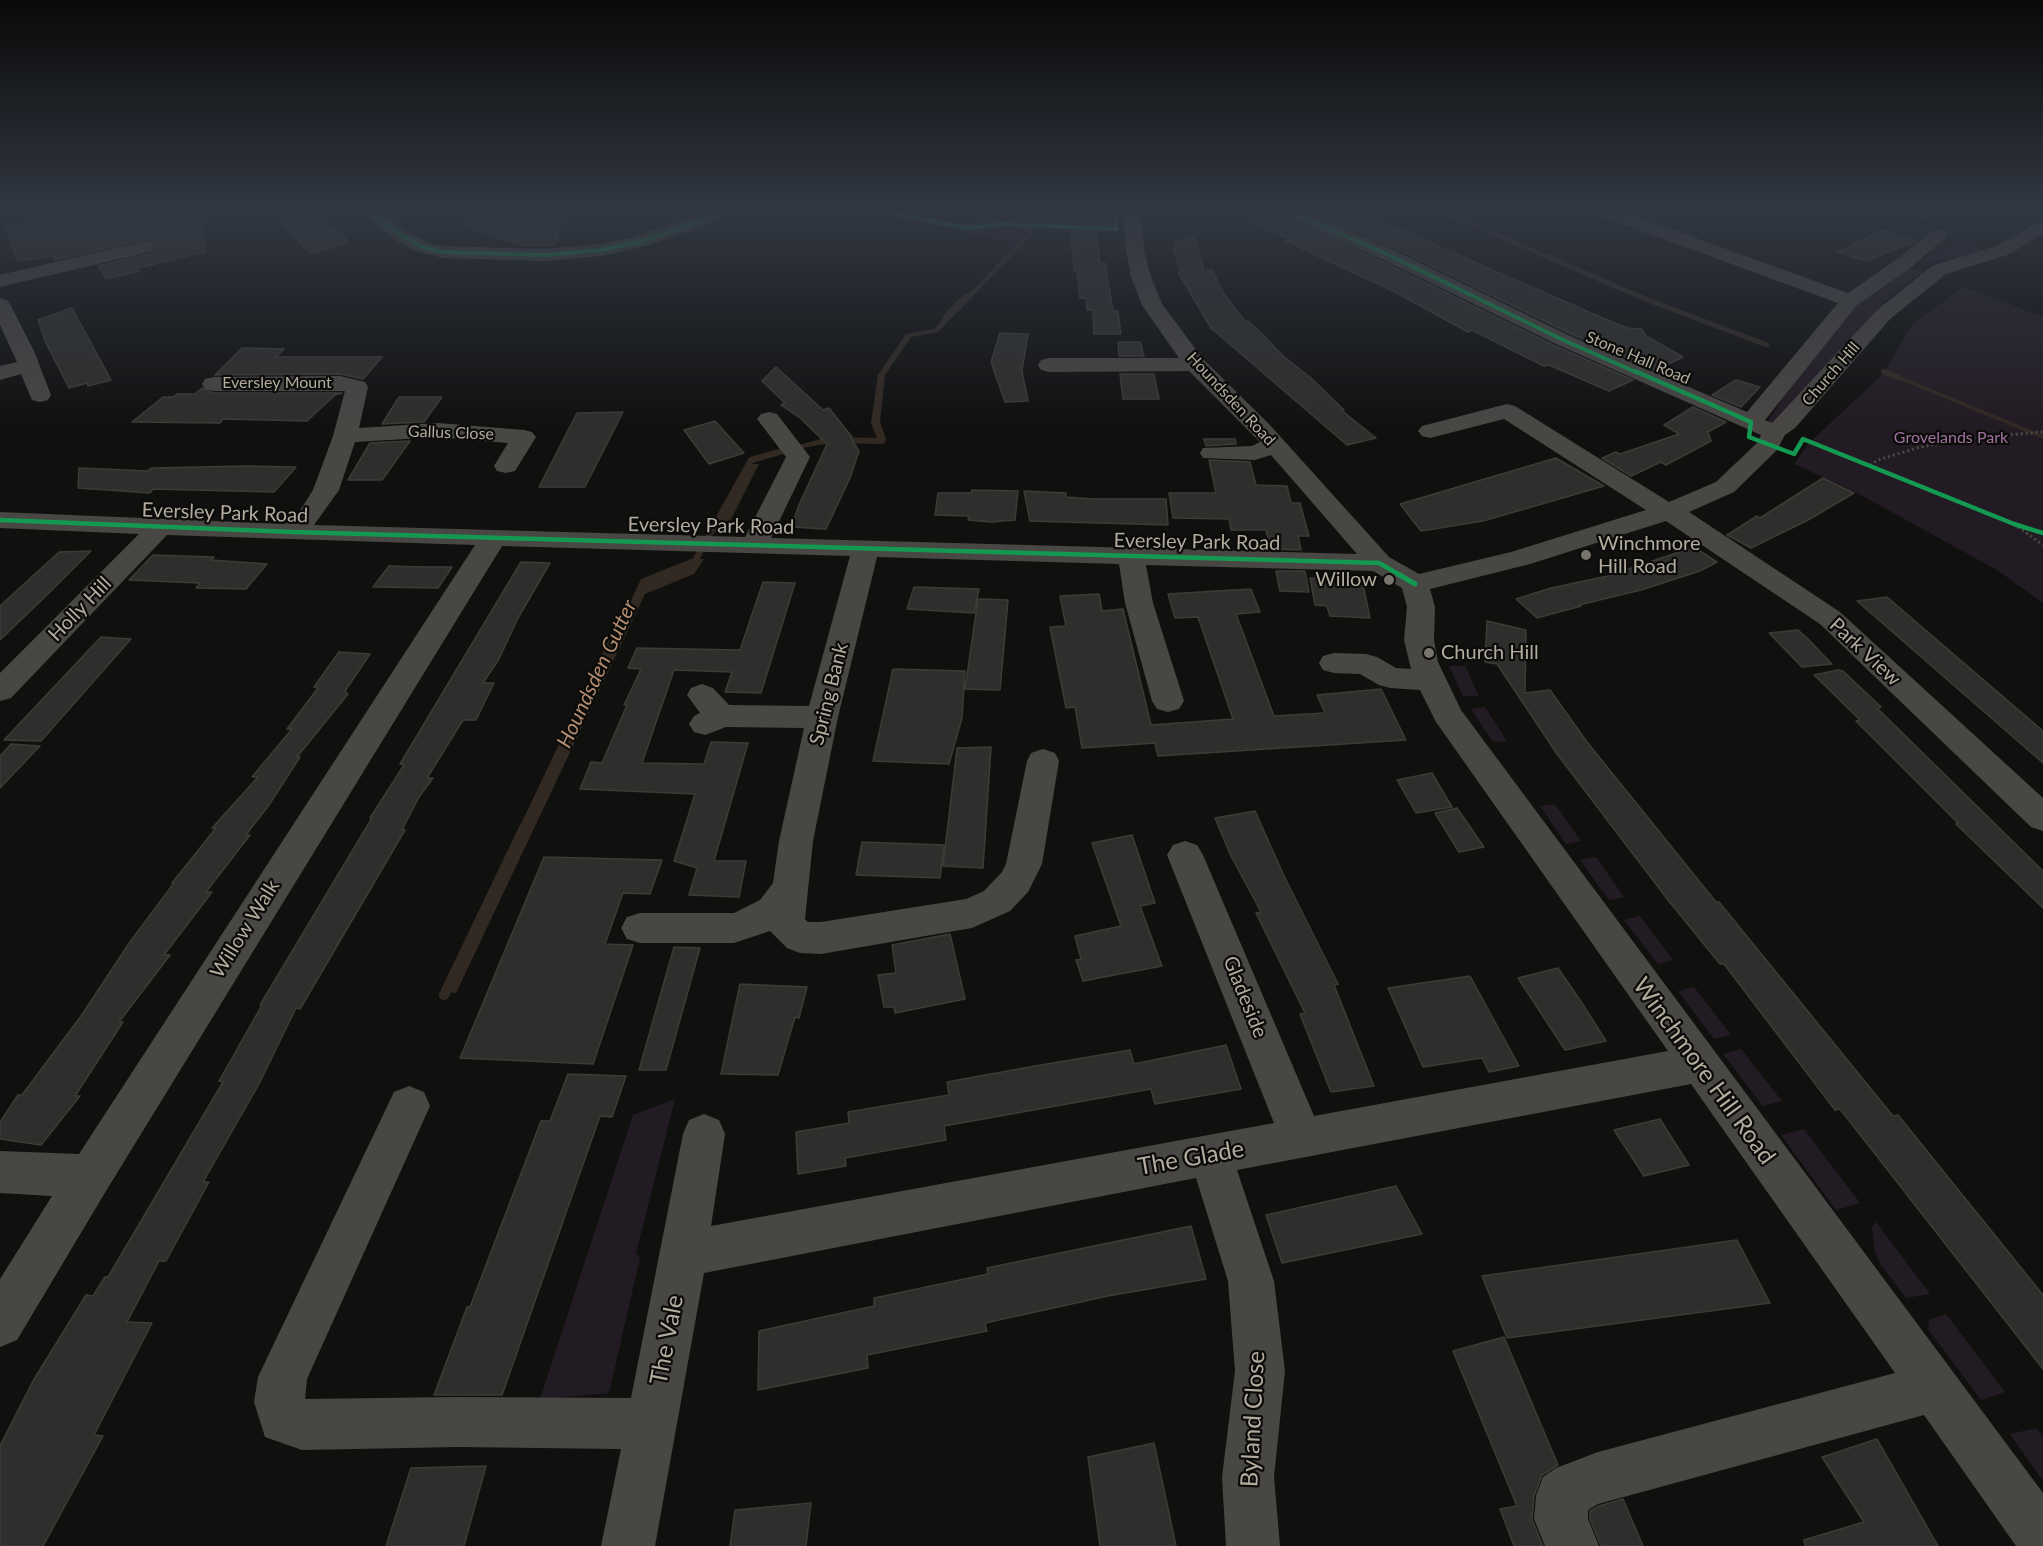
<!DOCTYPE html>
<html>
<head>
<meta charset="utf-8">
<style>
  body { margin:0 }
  canvas { display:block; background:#10100f }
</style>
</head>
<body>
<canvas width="2043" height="1546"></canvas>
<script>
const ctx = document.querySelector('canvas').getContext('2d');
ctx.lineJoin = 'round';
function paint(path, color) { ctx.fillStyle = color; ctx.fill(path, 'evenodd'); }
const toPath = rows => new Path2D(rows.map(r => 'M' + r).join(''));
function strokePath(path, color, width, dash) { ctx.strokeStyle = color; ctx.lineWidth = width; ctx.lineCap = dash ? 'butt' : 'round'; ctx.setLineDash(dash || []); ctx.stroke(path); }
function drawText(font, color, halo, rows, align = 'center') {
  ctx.font = font + ' Lato,sans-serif'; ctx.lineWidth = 4.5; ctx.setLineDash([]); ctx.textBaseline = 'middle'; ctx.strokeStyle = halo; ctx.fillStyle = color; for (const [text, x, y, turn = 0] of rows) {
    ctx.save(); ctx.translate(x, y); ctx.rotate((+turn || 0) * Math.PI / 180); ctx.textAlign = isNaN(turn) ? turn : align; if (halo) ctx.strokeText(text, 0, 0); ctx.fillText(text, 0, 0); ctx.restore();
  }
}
const green = toPath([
  [861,210,893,210,966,226,974,220,975,210,1109,210,1111,231,1032,230,1016,243],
  [1961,243,1975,245,1983,250,1959,257,1929,262,1920,261],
  [1907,269,1922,271,1922,274,1911,279,1883,303,1777,428,1765,425,1807,363,1837,325,1867,296],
  [1964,287,2043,317,2043,603,1997,570,1850,489,1794,464,1810,442,1882,375,1913,323],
  [1449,666,1465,666,1479,696,1463,696],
  [1485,707,1507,741,1493,742,1471,709],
  [1555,804,1581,841,1566,844,1540,806],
  [1596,857,1624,897,1609,900,1580,860],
  [1640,916,1673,960,1658,964,1624,920],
  [1694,987,1731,1035,1714,1039,1678,991],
  [1741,1049,1782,1101,1763,1106,1723,1054],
  [675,1099,636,1253,640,1258,639,1262,609,1393,540,1399,633,1115],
  [1804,1129,1860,1203,1836,1210,1781,1135],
  [1876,1222,1930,1294,1906,1298,1881,1265,1875,1252,1872,1228],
  [1946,1314,2005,1392,1981,1400,1928,1329,1929,1320],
  [2037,1428,2043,1437,2043,1481,2010,1434]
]);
const water = toPath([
  [1020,210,1028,210,1038,223,1031,236,938,332,911,337,885,375,880,422,886,439,884,444,831,443,802,448,799,445,828,437,877,438,871,423,878,375,906,334,934,329,1025,236,1030,222],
  [1890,372,2043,435,2043,439,1886,374],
  [751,464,759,464,724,533,713,532],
  [691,559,704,559,694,574,645,594,456,993,448,992,641,579]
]);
const streamFar3 = toPath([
  [1439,210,1648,300,1767,345],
  [943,322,950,311,966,296]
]);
const streamFar2 = toPath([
  [1884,372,1898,377],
  [691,568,751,460,790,449]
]);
const streamFar1 = toPath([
  [523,829,627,611]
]);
const stream = toPath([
  [444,995,524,828]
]);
const building = toPath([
  [82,210,201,210,205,252,138,268,139,271,106,279,98,266,154,253,157,248,155,242,145,239,55,260,54,256,17,261,6,227,82,210],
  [273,210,309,210,349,241,311,254,278,220,284,218,273,210],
  [480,210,557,210,558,215,564,215,555,245,523,246,460,225,480,210],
  [1307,210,1355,210,1612,322,1628,328,1642,329,1646,336,1683,357,1655,370,1569,333,1399,250,1307,210],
  [1276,212,1279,216,1383,262,1553,345,1633,380,1609,391,1549,365,1544,366,1472,330,1468,332,1397,293,1286,241,1290,240,1250,220,1276,212],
  [1883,230,1916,241,1866,261,1837,252,1883,230],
  [1071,231,1096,231,1100,264,1105,263,1113,311,1118,311,1121,334,1094,334,1093,310,1087,310,1086,298,1080,298,1077,271,1074,271,1071,231],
  [1194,236,1204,270,1212,270,1224,294,1245,321,1248,321,1263,335,1283,356,1311,378,1344,410,1341,410,1376,438,1347,445,1211,328,1178,272,1181,271,1177,264,1179,264,1173,249,1176,248,1175,242,1194,236],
  [72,308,111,380,88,386,87,383,69,388,46,343,38,320,72,308],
  [1000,333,1028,334,1022,371,1028,401,1005,402,991,362,1000,333],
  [1118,342,1140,342,1144,356,1119,356,1118,342],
  [242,348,284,349,276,357,382,357,363,379,340,374,215,375,242,348],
  [776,367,823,410,829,408,852,437,851,439,859,451,850,478,826,529,792,527,798,507,827,444,800,418,781,405,785,403,762,381,776,367],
  [1120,374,1154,374,1159,399,1123,399,1120,374],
  [1736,380,1760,387,1741,407,1712,395,1736,380],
  [202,388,213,393,342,393,335,395,307,421,223,419,220,423,132,422,163,397,173,397,177,394,195,394,202,388],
  [399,397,442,397,424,422,382,424,399,397],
  [1693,407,1726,422,1708,432,1711,441,1666,465,1661,462,1631,476,1602,458,1616,452,1620,454,1679,434,1664,425,1693,407],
  [623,412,585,487,539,487,577,413,623,412],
  [715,421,744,453,709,464,684,430,715,421],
  [1204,439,1235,439,1236,444,1206,446,1204,439],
  [410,441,382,480,348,480,370,443,410,441],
  [1556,458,1604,486,1483,521,1421,531,1400,504,1556,458],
  [1209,460,1250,462,1256,485,1287,486,1291,503,1300,503,1309,536,1298,536,1301,550,1271,549,1266,530,1231,530,1229,519,1173,518,1169,493,1216,493,1209,460],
  [246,466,296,467,274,492,153,489,150,493,78,488,79,468,148,471,151,468,246,466],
  [1823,478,1854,493,1808,520,1751,548,1727,535,1757,516,1760,518,1823,478],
  [972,490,1018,491,1015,520,991,522,968,520,969,516,935,515,938,493,971,493,972,490],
  [1024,491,1066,493,1066,497,1093,499,1166,499,1168,525,1030,521,1024,491],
  [1694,547,1717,562,1700,571,1641,590,1579,605,1581,606,1537,618,1516,599,1551,588,1608,576,1694,547],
  [91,551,50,592,0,640,0,606,59,552,91,551],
  [153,555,214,557,211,560,267,564,246,589,196,588,200,583,129,580,153,555],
  [521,562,550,563,518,618,499,659,483,683,494,683,476,720,463,720,427,778,433,778,419,797,402,830,405,830,300,1009,296,1008,259,1084,203,1182,209,1182,166,1261,159,1261,127,1322,152,1323,94,1435,103,1436,43,1546,0,1546,0,1446,33,1381,86,1295,93,1296,105,1277,108,1277,223,1082,219,1081,262,1005,260,1005,372,818,370,818,404,765,400,764,521,562],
  [389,566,423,567,452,567,438,588,373,587,389,566],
  [1276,571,1305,571,1309,592,1280,591,1276,571],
  [1310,578,1337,579,1339,584,1363,585,1370,618,1330,616,1327,606,1315,605,1310,578],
  [763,582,795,583,761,693,725,692,732,672,674,670,642,763,704,764,711,742,748,743,714,861,746,861,739,897,689,895,697,868,674,861,695,794,580,789,591,762,602,763,627,705,624,705,641,669,628,668,637,648,740,650,763,582],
  [914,587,979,589,974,613,907,609,914,587],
  [1251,589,1260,612,1236,614,1274,716,1325,713,1317,695,1381,689,1406,740,1158,756,1155,743,1082,748,1075,707,1066,708,1050,627,1066,626,1060,596,1099,594,1102,611,1123,609,1151,725,1233,719,1198,617,1175,618,1168,594,1251,589],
  [1887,597,2043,731,2043,763,1857,601,1887,597],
  [978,599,1008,600,1000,690,965,689,978,599],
  [1487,621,1526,630,1525,693,1550,690,1587,742,1716,902,1719,902,1893,1116,1898,1115,2043,1295,2043,1369,1840,1109,1835,1110,1724,964,1720,964,1668,900,1557,754,1497,664,1485,662,1487,621],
  [1798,630,1808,639,1832,664,1802,667,1769,633,1798,630],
  [101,637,131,639,41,741,4,740,101,637],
  [339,652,370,654,345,691,348,694,297,757,300,757,269,805,245,836,250,835,206,892,212,892,164,955,170,955,119,1022,123,1022,75,1096,80,1096,41,1145,0,1139,0,1122,18,1095,22,1095,81,1016,130,942,174,883,172,883,216,828,212,828,258,777,252,777,292,729,287,729,318,688,314,687,339,652],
  [893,669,965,671,962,718,949,764,873,761,893,669],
  [1838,670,1843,671,1881,707,1877,708,2043,871,2043,908,1956,824,1958,823,1856,721,1860,720,1814,675,1838,670],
  [11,744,40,746,0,788,0,756,11,744],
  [991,747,983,868,943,866,957,748,991,747],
  [1432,773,1452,807,1416,813,1397,780,1432,773],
  [1457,808,1484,847,1459,852,1435,813,1457,808],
  [1255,811,1284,876,1338,984,1334,985,1374,1086,1331,1092,1300,1014,1305,1013,1256,913,1261,912,1230,854,1215,818,1255,811],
  [1132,835,1155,903,1140,906,1162,966,1083,981,1076,960,1081,959,1075,936,1121,926,1092,843,1132,835],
  [862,842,944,845,940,878,856,875,862,842],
  [544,857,662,860,650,894,623,893,605,944,633,945,593,1064,460,1058,544,857],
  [950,934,965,999,895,1013,894,1007,884,1007,878,975,896,973,892,945,950,934],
  [674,947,700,948,666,1070,639,1070,674,947],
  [1558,968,1580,1000,1606,1041,1565,1050,1518,978,1558,968],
  [1470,976,1519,1066,1489,1072,1482,1058,1423,1067,1388,988,1470,976],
  [740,984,807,987,799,1018,795,1017,778,1075,721,1074,740,984],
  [1226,1045,1241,1089,1155,1104,1151,1089,944,1126,946,1140,845,1158,846,1166,798,1174,796,1132,849,1123,848,1112,949,1095,947,1082,1035,1066,1130,1050,1134,1064,1226,1045],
  [568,1074,626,1076,612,1117,600,1116,502,1395,434,1395,467,1307,470,1307,541,1121,550,1121,568,1074],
  [1660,1119,1689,1165,1644,1176,1614,1130,1660,1119],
  [1396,1186,1422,1234,1282,1263,1266,1215,1396,1186],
  [1191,1226,1206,1279,1108,1296,985,1323,987,1331,867,1355,868,1368,758,1390,759,1331,874,1306,874,1298,988,1274,987,1268,1191,1226],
  [1737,1240,1770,1303,1507,1338,1482,1276,1737,1240],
  [1504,1337,1558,1465,1542,1475,1534,1496,1532,1520,1543,1546,1514,1546,1500,1509,1517,1506,1453,1351,1504,1337],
  [1877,1439,1938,1546,1805,1546,1804,1540,1864,1522,1822,1457,1877,1439],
  [1154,1443,1176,1546,1100,1546,1088,1457,1154,1443],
  [486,1466,464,1546,386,1546,411,1468,486,1466],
  [1623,1499,1643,1546,1601,1546,1590,1519,1590,1511,1599,1506,1623,1499],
  [811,1503,806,1546,730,1546,735,1510,811,1503]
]);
const path = toPath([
  [1870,465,1878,460,1920,447,1983,437,2043,432],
  [2014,524,2043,545]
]);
const minor = toPath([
  [0,210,10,210,1,215,0,210],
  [357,210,378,210,408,232,428,243,443,246,545,249,601,244,635,237,710,210,734,210,710,224,646,246,601,256,545,261,443,258,415,251,396,240,357,210],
  [1123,210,1141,210,1144,250,1151,277,1162,304,1203,359,1269,424,1389,557,1419,574,1511,552,1646,510,1504,419,1430,438,1422,436,1418,431,1422,426,1507,404,1515,406,1669,502,1716,482,1758,442,1761,435,1554,343,1384,260,1280,214,1277,210,1301,210,1398,252,1568,335,1747,412,1838,303,1595,214,1592,210,1618,210,1848,293,1896,260,1932,231,1944,231,1947,235,1944,239,1910,268,1857,305,1765,420,1772,423,1877,310,1932,266,1996,246,2043,220,2043,233,2010,254,1946,274,1891,318,1795,428,1785,435,1777,450,1734,492,1689,512,1840,612,2043,798,2043,831,2031,827,1820,624,1666,521,1530,564,1430,589,1435,607,1434,640,1438,662,1461,710,2043,1493,2043,1546,2016,1546,1924,1415,1598,1504,1588,1510,1588,1519,1599,1546,1545,1546,1534,1519,1536,1496,1543,1477,1556,1468,1598,1452,1895,1373,1691,1084,1237,1170,1274,1281,1285,1371,1274,1477,1280,1546,1226,1546,1222,1477,1235,1371,1228,1281,1196,1178,704,1273,655,1546,601,1546,621,1449,458,1447,302,1450,265,1437,254,1402,258,1377,394,1092,409,1086,424,1092,430,1106,307,1379,305,1399,458,1397,631,1398,683,1134,689,1120,704,1114,719,1120,725,1134,711,1226,1274,1123,1167,855,1173,845,1185,841,1197,845,1203,855,1314,1116,1668,1051,1436,722,1420,690,1390,688,1379,685,1360,674,1334,673,1323,670,1319,663,1323,656,1334,653,1366,654,1377,657,1396,668,1411,669,1404,640,1407,607,1402,588,1373,571,1146,565,1153,603,1184,701,1179,709,1168,712,1157,709,1152,701,1125,603,1119,564,877,557,838,717,813,841,805,919,808,922,821,922,966,899,984,891,1002,872,1006,864,1027,761,1031,753,1043,749,1055,753,1059,761,1042,864,1028,892,1010,911,972,928,821,954,800,953,787,948,770,931,734,943,640,943,627,939,621,928,627,917,640,913,734,913,760,900,773,883,779,841,804,728,726,727,705,735,694,732,689,724,694,716,700,713,687,695,691,688,702,684,713,688,729,705,809,706,850,556,502,546,106,1191,17,1340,0,1347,0,1279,52,1196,0,1193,0,1151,79,1154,475,545,167,535,11,698,0,701,0,673,139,534,0,528,0,512,285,524,301,509,313,490,333,436,345,391,213,391,205,389,202,384,205,379,213,377,340,376,365,382,368,387,359,428,438,423,524,430,532,432,536,437,515,471,506,473,497,471,494,466,508,443,438,437,355,442,339,490,314,525,745,537,786,457,757,419,761,414,769,412,777,414,810,457,771,538,1357,554,1271,455,1255,460,1203,458,1200,453,1203,448,1252,446,1260,442,1189,371,1049,372,1041,370,1038,365,1041,360,1049,358,1179,358,1142,305,1131,277,1126,250,1123,210],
  [1910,210,1928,210,1930,213,1927,217,1921,218,1915,217,1910,210],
  [146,241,153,243,155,247,153,251,0,287,0,275,146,241],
  [0,298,7,300,10,304,34,351,51,395,48,400,40,402,32,400,21,374,0,380,0,366,17,362,0,325,0,298]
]);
const cyclewayFar2 = toPath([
  [366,210,402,236,422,247,443,252,545,255,601,250,639,242,704,220,725,210],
  [876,210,968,228,1001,224,1116,229,1115,210],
  [1286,210,1391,256,1561,339,1638,373]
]);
const cyclewayFar1 = toPath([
  [1635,371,1751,422,1749,437,1794,454,1803,439,2014,524,2043,533],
  [0,520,292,532,1379,563,1400,575]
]);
const cycleway = toPath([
  [1398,574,1415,584]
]);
const markers = [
  [1586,555,6,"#7a756c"],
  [1389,580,6,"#7a756c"],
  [1429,653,6,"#7a756c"]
];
const farStreetnames = [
  ["Stone Hall Road",1638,358,23],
  ["Church Hill",1831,374,-49],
  ["Eversley Mount",277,383],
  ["Houndsden Road",1231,399,47],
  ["Gallus Close",451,433,2]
];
const farParknames = [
  ["Grovelands Park",1951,438]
];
const streetNames = [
  ["Eversley Park Road",225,513,2],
  ["Eversley Park Road",711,526,1],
  ["Eversley Park Road",1197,542,1],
  ["Holly Hill",80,609,-46],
  ["Park View",1865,652,43],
  ["Spring Bank",829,694,-76],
  ["Willow Walk",245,929,-58],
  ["Gladeside",1245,997,68]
];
const poiNames = [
  ["Winchmore",1598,544],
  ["Hill Road",1598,567],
  ["Willow",1377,580,"right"],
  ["Church Hill",1441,653]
];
const waterNames = [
  ["Houndsden Gutter",597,674,-65]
];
const nearStreetnames = [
  ["Winchmore Hill Road",1704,1071,54],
  ["The Glade",1191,1158,-10],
  ["The Vale",667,1340,-79],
  ["Byland Close",1253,1419,-87]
];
paint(green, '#231b23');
paint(water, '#322923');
strokePath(streamFar3, '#322923', 5);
strokePath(streamFar2, '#322923', 6);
strokePath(streamFar1, '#322923', 8);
strokePath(stream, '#322923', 10);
paint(building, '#2e2e2c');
strokePath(building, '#3d3b38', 1.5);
strokePath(path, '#4b4944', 3, [2, 3]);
paint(minor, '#494744');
strokePath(cyclewayFar2, '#139951', 4);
strokePath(cyclewayFar1, '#139951', 4.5);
strokePath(cycleway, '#139951', 5);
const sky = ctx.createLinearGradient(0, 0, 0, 427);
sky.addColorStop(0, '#090908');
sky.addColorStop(0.49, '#313742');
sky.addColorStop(1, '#31374200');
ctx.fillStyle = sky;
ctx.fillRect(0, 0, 2043, 427);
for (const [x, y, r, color] of markers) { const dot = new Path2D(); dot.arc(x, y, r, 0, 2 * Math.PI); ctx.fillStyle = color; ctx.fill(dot); strokePath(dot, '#0b0b0a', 2); }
drawText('16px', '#b3ac9e', '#0b0b0a', farStreetnames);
drawText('16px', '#a0739f', '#0b0b0a', farParknames);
drawText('20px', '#b3ac9e', '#0b0b0a', streetNames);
drawText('20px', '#b3ac9e', '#0b0b0a', poiNames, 'left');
drawText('italic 21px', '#b28c71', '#0b0b0a', waterNames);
drawText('24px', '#b3ac9e', '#0b0b0a', nearStreetnames);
</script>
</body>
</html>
